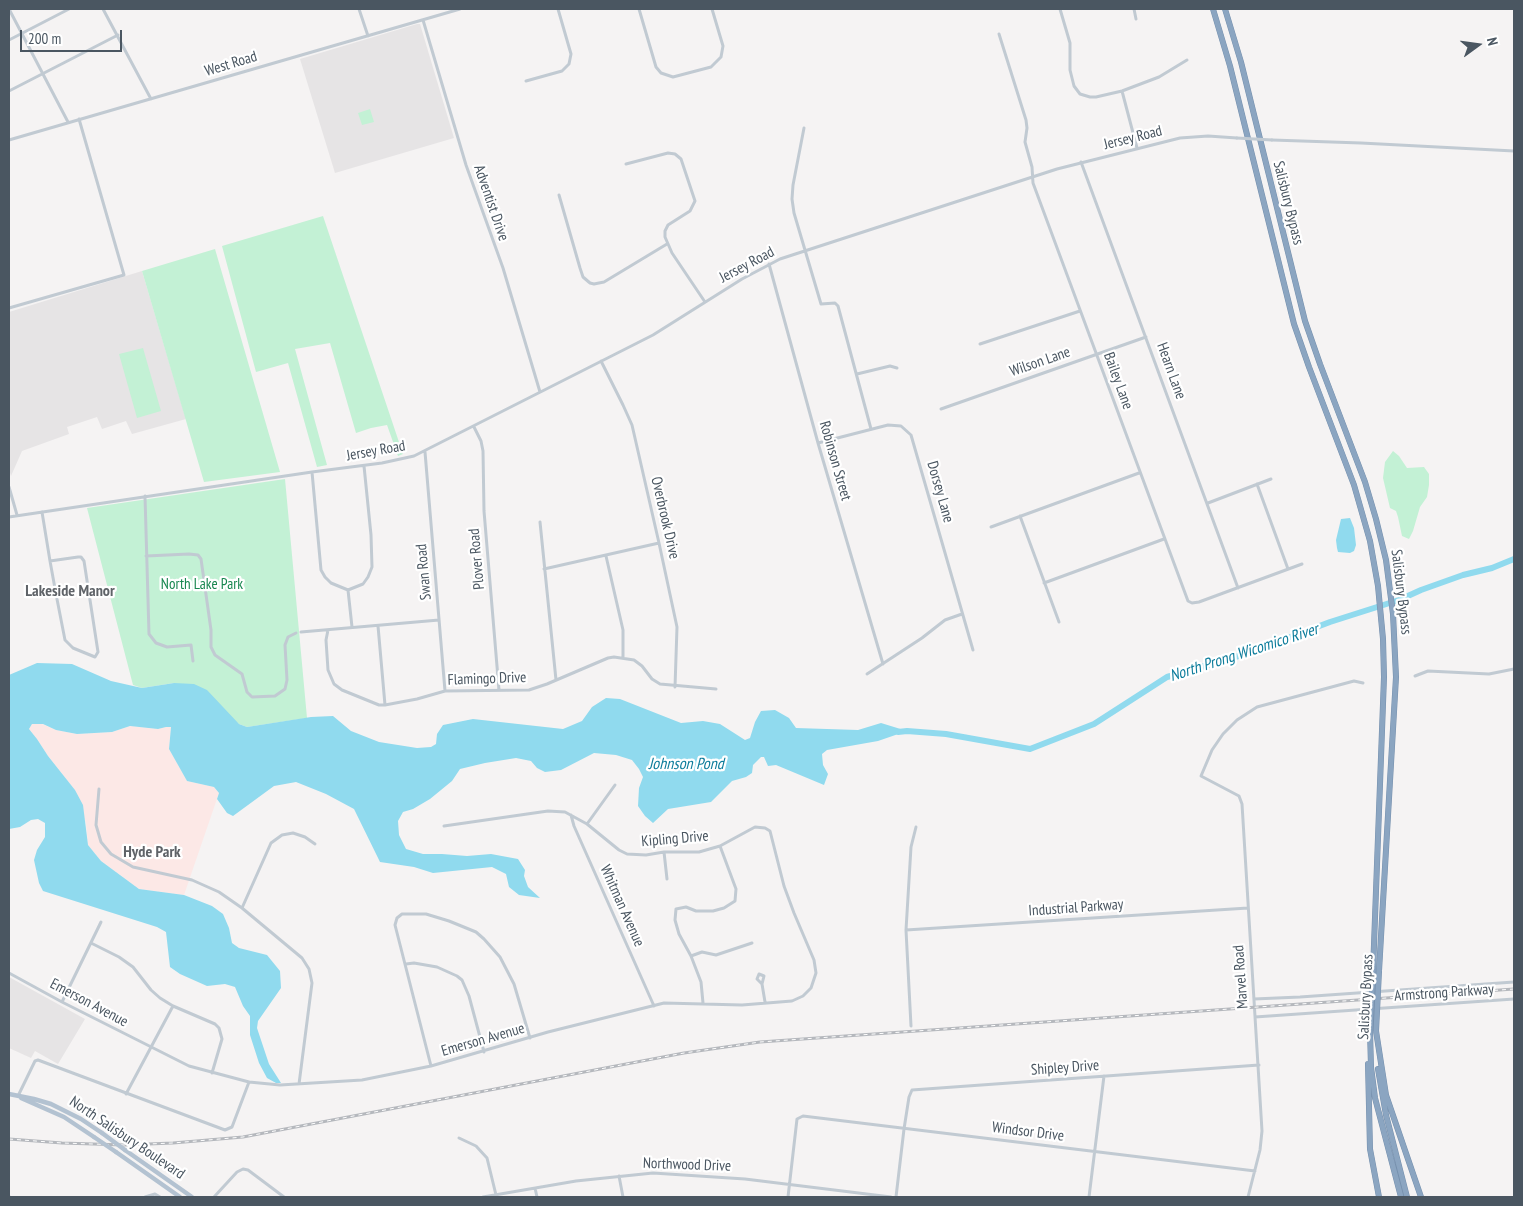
<!DOCTYPE html>
<html>
<head>
<meta charset="utf-8">
<style>
  body { margin:0 }
  #map { position:relative; width:1523px; height:1206px; overflow:hidden; background:#f5f3f3; font-family:"PT Sans Narrow",sans-serif }
  canvas { display:block }
  .frame { position:absolute; inset:0; border:10px solid #4a5661; pointer-events:none }
  .north { position:absolute; left:1453px; top:20px; width:50px; height:50px; -webkit-text-stroke:4px #fff; paint-order:stroke; rotate:76deg; font-size:14px; font-weight:700; line-height:20px; text-align:center; color:#4a5661 }
  .north::after { content:''; display:block; margin:auto; width:18px; height:22px; background:#4a5661; clip-path:polygon(50% 0,100% 100%,50% 72%,0 100%) }
  .scale { position:absolute; left:20px; top:30px; width:102px; height:22px; box-sizing:border-box; border:2px solid #4a5661; border-top:0; padding-left:6px; font-size:15px; line-height:18px; white-space:nowrap; color:#4a5661; -webkit-text-stroke:4px #fff; paint-order:stroke }
</style>
</head>
<body>
<div id="map">
<canvas width="1523" height="1206"></canvas>
<div class="frame"></div>
<div class="north">N</div>
<div class="scale">200 m</div>
</div>
<script>
const ctx = document.querySelector('canvas').getContext('2d');
ctx.lineJoin = 'round';
function paint(path, color) { ctx.fillStyle = color; ctx.fill(path, 'evenodd'); }
const toPath = rows => new Path2D(rows.map(r => 'M' + r).join(''));
function strokePath(path, color, width, dash) { ctx.strokeStyle = color; ctx.lineWidth = width; ctx.lineCap = dash ? 'butt' : 'round'; ctx.setLineDash(dash || []); ctx.stroke(path); }
function drawText(font, color, halo, rows, align = 'center') {
  ctx.font = font + ' "PT Sans Narrow",sans-serif'; ctx.lineWidth = 4.5; ctx.setLineDash([]); ctx.textBaseline = 'middle'; ctx.strokeStyle = halo; ctx.fillStyle = color; for (const [text, x, y, turn = 0] of rows) {
    ctx.save(); ctx.translate(x, y); ctx.rotate((+turn || 0) * Math.PI / 180); ctx.textAlign = isNaN(turn) ? turn : align; if (halo) ctx.strokeText(text, 0, 0); ctx.fillText(text, 0, 0); ctx.restore();
  }
}
const education = toPath([
  [417,24,420,24,454,138,335,173,300,59],
  [142,271,186,419,132,434,126,421,102,429,97,417,67,427,69,434,22,451,11,476,9,469,9,312],
  [9,977,85,1019,58,1064,35,1051,31,1058,9,1048]
]);
const medical = toPath([
  [32,724,42,724,56,730,77,734,112,732,130,726,158,729,166,727,171,727,169,749,187,781,214,787,219,793,184,895,139,889,101,861,88,845,86,823,75,790,48,756,37,739,29,729]
]);
const green = toPath([
  [370,109,374,122,362,125,358,113],
  [323,216,403,454,398,456,387,425,371,428,356,433,330,343,295,349,327,465,317,467,288,363,256,372,222,246],
  [215,249,280,472,204,482,142,271],
  [143,348,161,411,137,418,119,354],
  [1393,451,1399,456,1407,468,1424,467,1429,474,1429,485,1427,497,1420,507,1413,531,1409,539,1402,536,1398,517,1396,511,1390,508,1383,478,1385,462],
  [285,479,307,718,247,727,239,724,174,683,142,688,133,685,87,508]
]);
const water = toPath([
  [1350,518,1354,528,1356,545,1354,551,1350,553,1338,552,1337,548,1336,540,1341,519],
  [37,663,72,664,111,681,142,688,174,683,194,684,207,690,239,724,247,727,311,717,333,716,351,731,379,742,417,748,431,747,436,744,437,734,443,725,473,719,563,729,582,721,592,707,606,698,620,699,681,723,703,721,720,724,745,740,750,738,755,722,761,711,775,710,789,718,796,728,858,730,881,723,907,731,878,741,827,750,822,754,823,765,828,774,824,785,776,765,768,766,764,757,761,757,753,765,752,773,746,777,732,781,711,802,668,809,653,823,645,816,638,806,639,788,643,777,639,769,632,760,616,755,594,753,561,770,545,772,537,768,531,761,516,758,485,763,460,769,452,781,430,799,413,809,403,812,398,821,399,835,406,849,423,854,442,854,467,856,491,854,518,859,525,870,524,876,528,887,540,898,519,895,509,887,506,874,492,867,433,873,414,867,380,862,354,809,326,794,296,782,274,786,233,816,227,813,217,799,219,793,214,787,187,781,169,749,171,727,166,727,158,729,130,726,112,732,77,734,56,730,43,724,32,724,29,729,37,739,48,756,75,790,83,805,88,845,101,861,139,889,184,895,212,906,223,914,229,928,232,943,239,948,267,955,280,971,281,988,258,1021,257,1028,269,1064,281,1083,276,1083,267,1078,259,1063,250,1035,250,1016,243,1006,235,987,225,984,207,986,180,974,170,967,166,932,157,927,43,891,39,883,34,860,37,850,45,837,45,823,38,819,31,820,20,827,9,829,9,675]
]);
const river = toPath([
  [898,732,907,731,946,734,1030,749,1094,724,1167,677,1245,654,1330,622,1399,600,1421,590,1463,575,1492,568,1514,559]
]);
const minor = toPath([
  [9,9,68,122],
  [103,9,151,99],
  [359,9,368,36],
  [639,9,656,67,661,73,673,77,711,67,721,57,723,46,712,9],
  [1060,9,1070,43,1070,70,1074,86,1080,94,1090,97,1096,97,1122,91,1159,77,1187,60],
  [1134,9,1136,19],
  [423,20,466,165,503,268,540,392],
  [999,34,1026,120,1027,128,1025,142,1032,167,1033,183,1188,601,1192,603,1199,602,1302,564],
  [9,40,69,9],
  [526,81,562,71,569,64,571,54,558,9],
  [9,91,118,35],
  [1122,91,1137,148],
  [804,128,793,185,792,199,794,213,821,304,835,303,838,306,871,429],
  [9,140,460,9],
  [1272,140,1361,143,1514,151],
  [1081,162,1238,588],
  [626,164,668,153,675,154,681,159,695,201,690,211,668,225,665,231,665,237,672,253,705,302],
  [559,195,580,268,583,277,590,283,594,284,604,282,667,244],
  [769,264,818,443,883,664],
  [9,308,124,275,79,119],
  [980,344,1080,311],
  [601,361,623,405,632,425,659,543,677,627,675,687],
  [857,374,890,366,897,368],
  [941,409,1146,337],
  [474,427,481,441,483,451,484,511,499,690],
  [818,443,888,425,901,426,911,435,973,650],
  [425,452,445,691],
  [312,472,321,570,325,577,331,583,348,590],
  [1257,484,1288,569],
  [9,487,17,515],
  [145,496,149,634,156,643,167,647,191,645,193,661],
  [1208,503,1271,479],
  [42,512,50,561,56,594,65,640,73,648,95,657,98,652,84,561,81,557,78,557,50,561],
  [1020,516,1059,622],
  [9,517,312,472,382,463,414,456,653,335,742,279,780,259,1057,169,1180,138,1208,136,1237,138],
  [540,522,556,680],
  [991,527,1139,473],
  [146,556,189,554,198,555,201,559,211,630,211,647,215,655,242,674,247,692,252,697,275,696,285,689,287,680,285,645,288,637,296,633],
  [606,556,623,630,623,658],
  [544,569,659,543],
  [1044,583,1164,539],
  [348,590,363,584,368,577,372,567,371,535,364,466],
  [348,590,352,627],
  [378,626,385,705],
  [328,630,326,640,328,670,334,684,342,690,379,705,385,705,417,699,445,691,529,690,547,684,608,658,614,657,634,660,642,666,652,679,660,684,716,689],
  [301,632,439,620],
  [867,674,922,638,945,620,962,614],
  [1415,676,1428,671,1489,674,1514,669],
  [99,789,96,825,101,842,111,854,133,867,192,880,219,892,242,908,302,958,309,969,312,983,299,1084],
  [571,815,574,826,654,1006],
  [587,824,615,785],
  [664,852,667,879],
  [242,908,271,843,282,835,293,833,305,837,315,844],
  [906,930,1248,908],
  [91,943,119,957,133,967,151,990,160,998,173,1006,215,1024,219,1028,222,1039,212,1073],
  [691,956,702,952,716,955,752,943],
  [406,964,414,963,437,967,457,976,462,980,469,996,484,1052],
  [9,973,62,1002,189,1066,249,1082,280,1085,362,1080,431,1066,548,1032,664,1003,742,1005,792,1001,803,996,811,988,816,973,814,960,794,913,784,886,770,831,765,828,755,827,720,846,699,852,664,852,646,855,627,854,619,850,587,824,565,812,548,811,444,826],
  [759,974,764,976,762,984,757,979,759,974],
  [762,984,765,1002],
  [1254,999,1300,997,1514,982],
  [62,1002,101,922],
  [703,1003,701,982,691,956,679,934,675,920,676,909,686,907,696,911,713,911,724,908,735,901,736,889,720,846],
  [1255,1017,1514,999],
  [911,1026,906,930,911,847,916,827],
  [431,1066,395,925,397,918,402,914,426,914,449,921,476,932,484,939,500,957,514,984,530,1038],
  [126,1094,173,1006],
  [18,1096,35,1061,38,1060,225,1130,232,1127,249,1082],
  [459,1138,476,1146,487,1158,496,1195],
  [619,1176,623,1197],
  [535,1188,537,1197],
  [9,1197,10,1197],
  [145,1197,155,1194,160,1197],
  [214,1197,237,1172,243,1169,248,1170,284,1197],
  [483,1197,576,1181,653,1173,745,1179,891,1197],
  [788,1197,797,1119,803,1116,1255,1171],
  [896,1197,904,1129,909,1097,912,1090,1259,1065],
  [1089,1197,1104,1076],
  [1248,1197,1260,1150,1262,1131,1242,804,1239,796,1201,776,1212,750,1223,734,1237,720,1257,707,1354,681,1363,683]
]);
const major = toPath([
  [9,1094,34,1099,51,1104,81,1119,102,1133],
  [21,1098,64,1117,94,1137],
  [125,1150,192,1197],
  [116,1152,180,1197]
]);
const highway = toPath([
  [1213,9,1230,66,1294,324,1309,367,1354,485,1370,541,1378,586,1383,639,1384,677,1373,971],
  [1225,9,1241,62,1305,321,1320,364,1365,482,1376,519,1386,560,1393,614,1396,677,1379,971],
  [1370,1031,1371,1067,1375,1098,1401,1197],
  [1376,1031,1386,1095,1421,1197],
  [1368,1064,1370,1149,1379,1197],
  [1378,1069,1386,1115,1407,1197]
]);
const rail = toPath([
  [9,1139,62,1143,124,1145,173,1143,243,1137,684,1053,760,1042,1514,989]
]);
const minorBridge = toPath([
  [1237,138,1272,140]
]);
const majorBridge = toPath([
  [102,1133,125,1150],
  [94,1137,116,1152]
]);
const highwayBridge = toPath([
  [1370,1031,1373,971],
  [1376,1031,1379,971]
]);
const streetNames = [
  ["West Road",231,64,-17],
  ["Jersey Road",1133,138,-14],
  ["Adventist Drive",491,203,71],
  ["Salisbury Bypass",1288,203,76],
  ["Jersey Road",747,265,-28],
  ["Wilson Lane",1040,362,-19],
  ["Hearn Lane",1171,371,70],
  ["Bailey Lane",1118,381,70],
  ["Jersey Road",376,451,-10],
  ["Robinson Street",835,461,74],
  ["Dorsey Lane",940,492,74],
  ["Overbrook Drive",665,518,77],
  ["Plover Road",477,559,-95],
  ["Swan Road",424,572,-95],
  ["Salisbury Bypass",1401,592,83],
  ["Flamingo Drive",487,679,-2],
  ["Kipling Drive",675,839,-5],
  ["Whitman Avenue",622,906,66],
  ["Industrial Parkway",1076,908,-4],
  ["Marvel Road",1241,977,-94],
  ["Armstrong Parkway",1444,993,-4],
  ["Salisbury Bypass",1366,997,-87],
  ["Emerson Avenue",89,1003,28],
  ["Emerson Avenue",483,1040,-16],
  ["Shipley Drive",1065,1068,-4],
  ["Windsor Drive",1028,1132,7],
  ["North Salisbury Boulevard",127,1138,34],
  ["Northwood Drive",687,1165,2]
];
const parkNames = [
  ["North Lake Park",202,585]
];
const neighbourhoodNames = [
  ["Lakeside Manor",70,591],
  ["Hyde Park",152,852]
];
const waterNames = [
  ["North Prong Wicomico River",1244,653,-18],
  ["Johnson Pond",686,764]
];
paint(education, '#e6e4e5');
paint(medical, '#fce8e6');
paint(green, '#c3f1d5');
paint(water, '#90daee');
strokePath(river, '#90daee', 6);
strokePath(highway, '#7690ad', 6);
strokePath(minor, '#c1cad2', 3);
strokePath(major, '#b3c2d1', 4.5);
strokePath(highway, '#8ba5c1', 5);
strokePath(rail, '#b5b8bd', 3);
strokePath(rail, '#fff', 1, [4]);
strokePath(highwayBridge, '#7690ad', 6, []);
strokePath(minorBridge, '#c1cad2', 3);
strokePath(majorBridge, '#b3c2d1', 4.5);
strokePath(highwayBridge, '#8ba5c1', 5);
drawText('15px', '#4a5661', '#fff', streetNames);
drawText('15px', '#17864f', '#fff', parkNames);
drawText('bold 16px', '#5f6368', '#fff', neighbourhoodNames);
drawText('italic 16px', '#0c7c9b', '#fff', waterNames);
</script>
</body>
</html>
